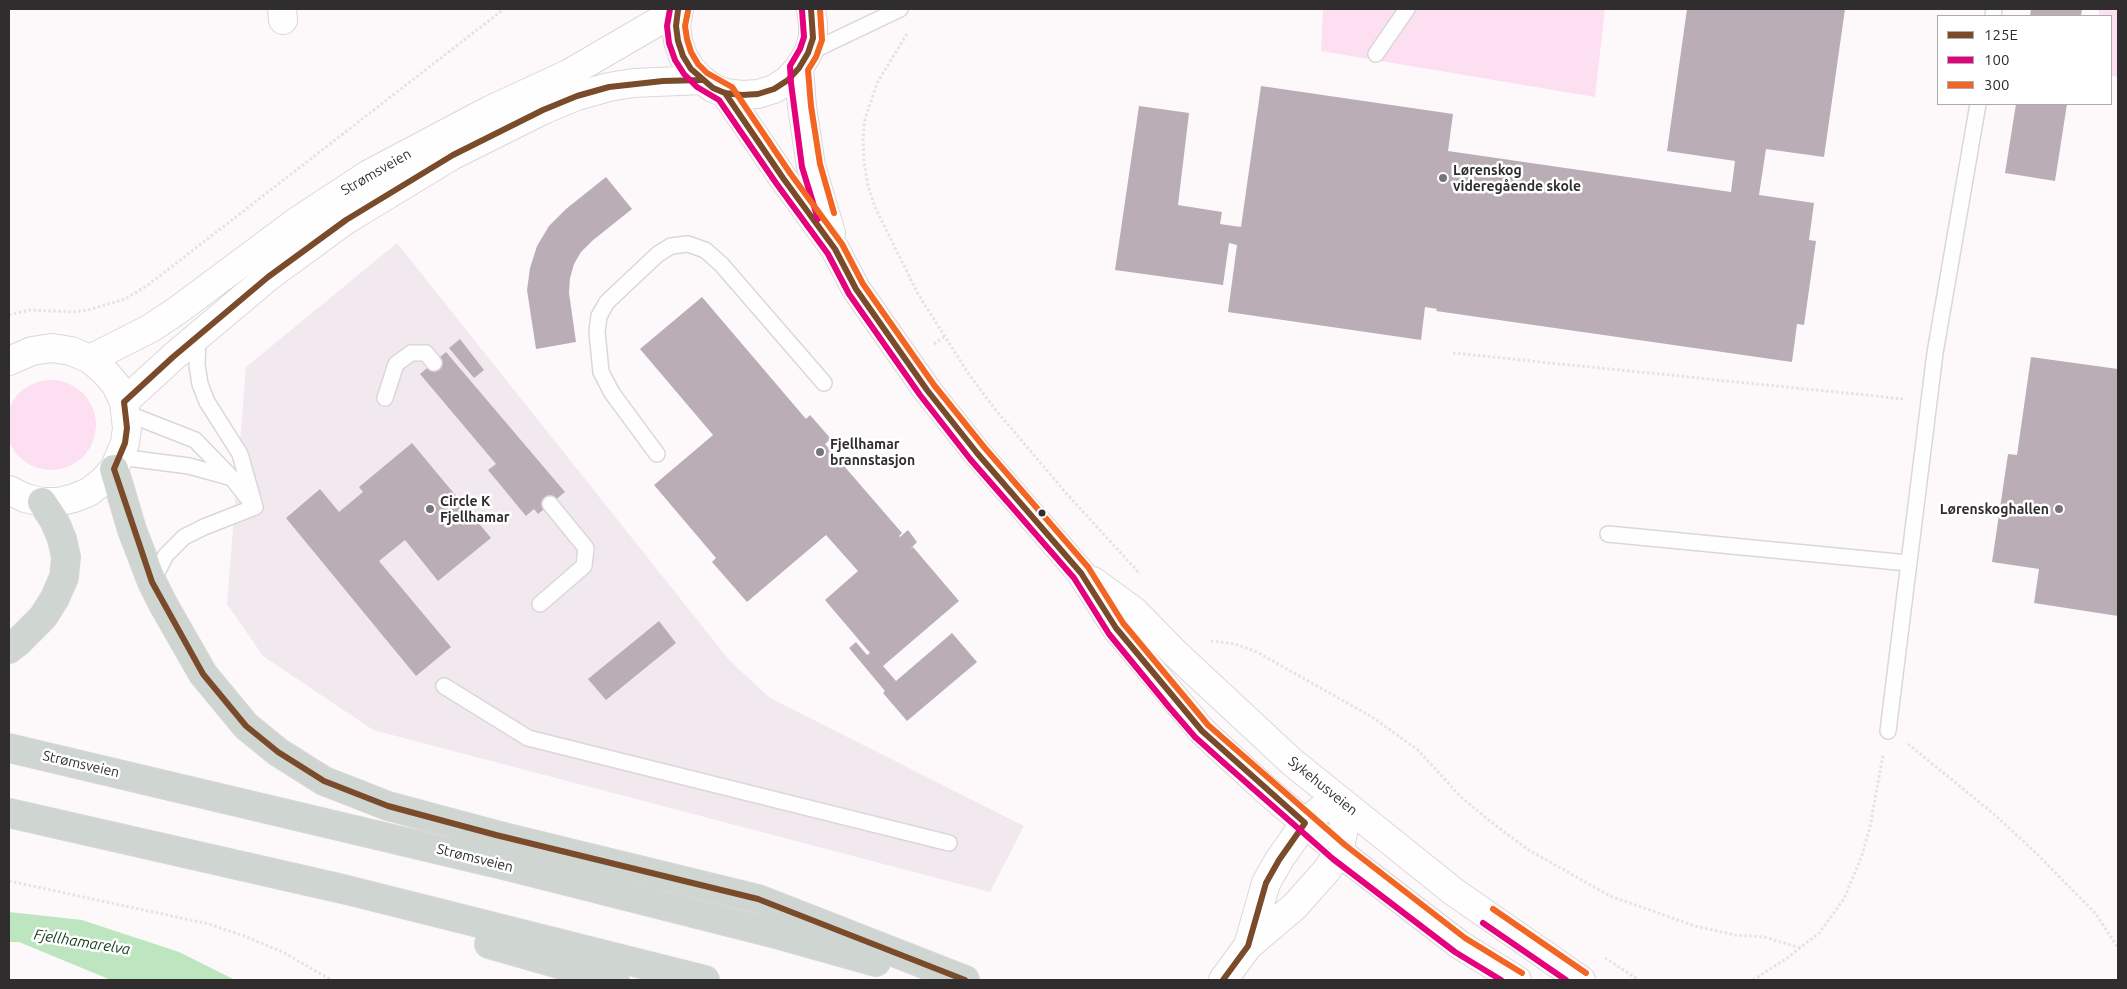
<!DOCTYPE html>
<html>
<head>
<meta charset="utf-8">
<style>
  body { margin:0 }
  #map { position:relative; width:2127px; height:989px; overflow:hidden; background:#fdf9fb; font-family:Ubuntu,sans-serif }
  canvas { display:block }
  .frame { position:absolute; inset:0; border:10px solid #2f2d2e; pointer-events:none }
  .legend { position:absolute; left:1937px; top:15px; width:175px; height:90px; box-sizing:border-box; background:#fff; border:1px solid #acabab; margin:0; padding:6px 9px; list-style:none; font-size:15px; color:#2f2d2e }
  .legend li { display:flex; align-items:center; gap:10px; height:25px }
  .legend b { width:25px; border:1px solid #acabab }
</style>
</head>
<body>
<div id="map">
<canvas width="2127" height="989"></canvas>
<div class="frame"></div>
<ul class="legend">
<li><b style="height:6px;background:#7a4b2a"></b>125E</li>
<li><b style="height:6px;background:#e5007d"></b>100</li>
<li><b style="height:6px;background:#f26522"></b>300</li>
</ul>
</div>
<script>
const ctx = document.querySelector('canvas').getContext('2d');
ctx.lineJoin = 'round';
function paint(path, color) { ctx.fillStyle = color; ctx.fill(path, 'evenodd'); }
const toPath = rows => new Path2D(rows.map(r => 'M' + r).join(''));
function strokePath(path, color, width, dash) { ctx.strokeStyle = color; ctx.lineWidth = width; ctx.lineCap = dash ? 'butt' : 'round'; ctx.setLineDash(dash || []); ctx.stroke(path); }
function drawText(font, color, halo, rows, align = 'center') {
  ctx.font = font + ' Ubuntu,sans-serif'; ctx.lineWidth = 5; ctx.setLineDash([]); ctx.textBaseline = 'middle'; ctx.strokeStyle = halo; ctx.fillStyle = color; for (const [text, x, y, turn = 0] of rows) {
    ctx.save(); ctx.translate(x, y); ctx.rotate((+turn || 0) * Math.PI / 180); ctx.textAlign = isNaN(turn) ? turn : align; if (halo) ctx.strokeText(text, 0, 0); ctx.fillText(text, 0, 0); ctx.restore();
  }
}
const built = toPath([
  [397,243,730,661,770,698,1024,826,990,892,373,730,263,656,227,604,246,367]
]);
const green = toPath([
  [1323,9,1605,9,1595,97,1321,51],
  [2099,9,2118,9,2118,77,2111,76,2111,16,2099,16],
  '6 425a45 45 0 1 1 90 0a45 45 0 1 1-90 0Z'
]);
const water = toPath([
  [9,912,82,920,179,952,235,980,111,980,19,942,9,942]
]);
const building = toPath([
  [1687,9,1845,9,1824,157,1766,149,1759,195,1814,203,1809,240,1816,241,1804,325,1797,324,1792,362,1436,311,1437,309,1425,307,1421,340,1228,312,1237,245,1229,243,1223,285,1115,270,1139,106,1189,113,1178,205,1222,212,1220,224,1241,227,1261,86,1453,114,1448,151,1731,192,1735,161,1667,151],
  [2031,9,2082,9,2081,16,2030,16],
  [2016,104,2067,104,2055,181,2005,173],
  [606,177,632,209,592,241,581,252,574,264,570,278,569,293,576,342,536,349,527,290,530,268,537,246,549,226,566,209],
  [702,297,806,419,810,415,831,439,825,444,902,533,899,536,900,537,908,530,917,542,910,549,913,547,959,601,883,666,896,681,952,633,977,662,907,721,883,693,885,691,849,648,856,642,867,655,870,653,825,600,858,571,826,535,747,602,712,562,716,558,654,485,713,435,640,349],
  [460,339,484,370,474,378,449,348],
  [446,352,565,492,538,514,534,509,526,516,488,470,496,464,420,374],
  [2031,357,2118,369,2118,616,2034,603,2039,569,1992,562,2008,454,2017,455],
  [412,443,491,538,438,581,405,540,379,561,451,647,416,676,286,518,320,489,339,512,363,492,359,487],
  [659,621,676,643,606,700,588,679]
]);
const path = toPath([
  [907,34,877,83,865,119,863,138,864,162,868,186,875,207,918,294,968,373,994,408,1066,493,1140,574],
  [9,315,30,310,72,312,88,310,125,299,148,285,504,9],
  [934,344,944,337],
  [1453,353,1904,399],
  [1211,641,1235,644,1255,651,1372,717,1418,750,1460,796,1491,822,1527,849,1610,896,1695,926,1735,935,1764,937,1801,948],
  [1908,744,1995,815,2036,853,2096,914,2118,948],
  [9,881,209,924,244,936,283,952,331,980],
  [1605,958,1639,980],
  [1753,980,1787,958,1819,933,1844,899,1862,855,1870,827,1883,755]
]);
const service = toPath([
  [1993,16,1994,9],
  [808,53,900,9],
  [1376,54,1407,9],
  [198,335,197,365,200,384,207,402,240,454,255,507],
  [385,398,396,364,411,353,426,353,434,363],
  [126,413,195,440,231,477,251,502],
  [657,454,612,393,601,372,597,332,599,316,607,302,658,254,671,246,688,244,705,250,721,264,824,383],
  [120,457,189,466,229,477],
  [1608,534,1908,563],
  [152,582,166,555,184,537,204,527,255,507],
  [540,604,584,566,586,548,550,504],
  [444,686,528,738,949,843],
  [1888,731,1935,353,1978,104]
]);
const minor = toPath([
  [282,9,283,20]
]);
const secondary = toPath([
  [679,9,676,26,678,41,683,56,691,69,702,80,713,88,725,93,742,95,758,94,774,89,788,80,799,68,808,53,813,38,813,23,811,9],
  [799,68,802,107,811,166,831,233],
  [725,93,783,178,835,249,856,289,927,390,977,453,1081,573,1116,628,1202,731,1265,789,1339,852,1460,945,1517,980],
  [90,359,151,328,178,310,296,222,369,174,488,111,568,74,678,10],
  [9,361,32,351,52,348,71,351,90,359,104,371,116,385,124,402,127,428,125,443,114,469,103,481,89,492,74,498,58,502,42,502,25,498,9,490],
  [124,402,173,357,268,277,346,220,453,155,543,110,577,96,609,87,633,83,702,80],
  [1093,581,1134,611,1175,653,1292,762,1454,892,1581,980],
  [1248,946,1266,883,1279,860,1305,823,1320,810,1342,802],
  [1223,980,1248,946,1295,906,1327,870,1339,852,1344,828,1342,802]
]);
const motorway = toPath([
  [114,469,132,530,152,582,163,604,203,674,246,726,278,752,324,781,388,806,496,835,758,899,965,980],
  [9,649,19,641,43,617,55,598,64,577,66,557,62,539,54,520,42,502],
  [9,748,511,867,780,935,876,962],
  [9,813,347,890,705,980],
  [489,944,615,980]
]);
const bus1 = toPath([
  [678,10,676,26,678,41,683,56,691,69,713,88,725,93,742,95,758,94,774,89,788,80,799,68,808,53,813,38,811,9],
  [702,80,663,81,609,87,577,96,543,110,453,155,346,220,268,277,173,357,124,402,127,428,125,443,114,469,152,582,203,674,246,726,278,752,324,781,388,806,496,835,758,899,965,980],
  [725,93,783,178,835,249,856,289,927,390,977,453,1081,573,1116,628,1202,731,1305,823,1279,860,1266,883,1248,946,1223,980]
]);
const bus2 = toPath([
  [670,9,667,26,669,43,675,60,684,74,697,87,719,100,776,183,828,254,849,294,920,395,970,459,1074,578,1109,634,1169,707,1195,737,1224,763,1333,859,1455,952,1501,980],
  [802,10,804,37,800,49,790,66,791,83,802,167,818,219],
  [1483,923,1566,980]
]);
const bus3 = toPath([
  [820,9,822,40,816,57,808,70,811,106,820,164,834,213],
  [688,11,685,26,687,39,691,52,698,64,707,73,732,87,790,173,842,244,863,284,934,385,984,447,1088,567,1123,623,1208,725,1345,845,1465,938,1522,973],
  [1493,909,1586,973]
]);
const markers = [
  [1443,178,5,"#777476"],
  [820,452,5,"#777476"],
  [430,509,5,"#777476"],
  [2059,509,5,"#777476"],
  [1042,513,4.5,"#2f2d2e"]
];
const poiNames = [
  ["Lørenskog",1453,170],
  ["videregående skole",1453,186],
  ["Fjellhamar",830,444],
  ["brannstasjon",830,460],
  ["Circle K",440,501],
  ["Fjellhamar",440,517],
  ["Lørenskoghallen",2049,509,"right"]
];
const streetNames = [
  ["Strømsveien",376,172,-30],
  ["Strømsveien",81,764,13],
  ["Sykehusveien",1323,786,39],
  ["Strømsveien",475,858,14]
];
const waterNames = [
  ["Fjellhamarelva",82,942,9]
];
paint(built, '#f2e9ee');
paint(green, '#fcdff1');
paint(water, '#bde5c0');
paint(building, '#baadb5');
strokePath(service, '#dad7d9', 18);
strokePath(minor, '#dad7d9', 30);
strokePath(secondary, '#dad7d9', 30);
strokePath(motorway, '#d9d7d8', 30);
strokePath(path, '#e4e3e3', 3, [2.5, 2.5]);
strokePath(service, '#fffefe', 15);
strokePath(minor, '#fffefe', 28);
strokePath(secondary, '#fffefe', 28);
strokePath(motorway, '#cfd5d0', 28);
strokePath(bus1, '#7a4b2a', 6);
strokePath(bus2, '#e5007d', 6);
strokePath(bus3, '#f26522', 6);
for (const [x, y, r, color] of markers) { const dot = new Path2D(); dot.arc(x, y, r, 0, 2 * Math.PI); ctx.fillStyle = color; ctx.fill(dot); strokePath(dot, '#fff', 2); }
drawText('bold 14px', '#2f2d2e', '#fff', poiNames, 'left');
drawText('14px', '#2f2d2e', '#fff', streetNames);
drawText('italic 15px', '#123b18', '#fff', waterNames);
</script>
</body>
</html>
